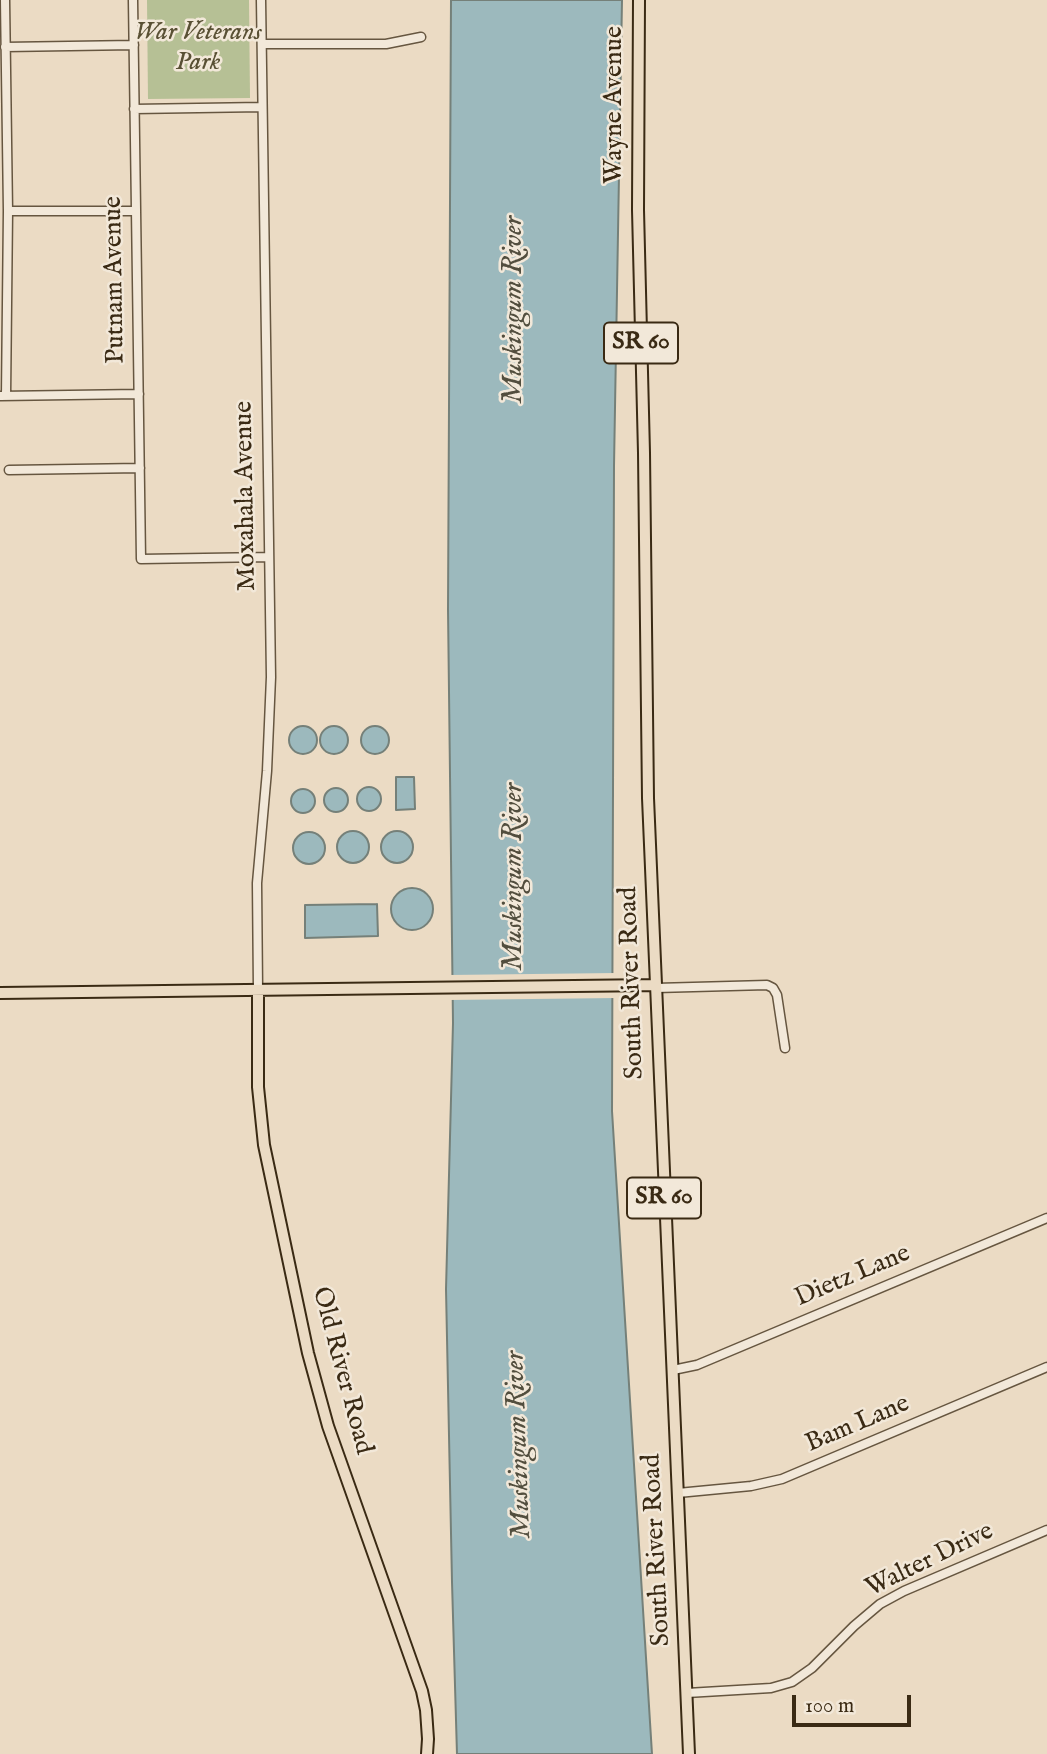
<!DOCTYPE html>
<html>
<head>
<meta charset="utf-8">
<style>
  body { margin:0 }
  #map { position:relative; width:1047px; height:1754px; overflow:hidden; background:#ebdbc4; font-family:"IM FELL English",serif }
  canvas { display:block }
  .scale { position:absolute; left:792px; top:1695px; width:119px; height:32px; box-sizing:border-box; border:4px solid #3a2a14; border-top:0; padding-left:9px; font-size:21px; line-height:24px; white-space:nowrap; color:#3a2a14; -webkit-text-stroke:5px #f2e8d9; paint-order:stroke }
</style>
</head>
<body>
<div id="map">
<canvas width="1047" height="1754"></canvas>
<div class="scale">100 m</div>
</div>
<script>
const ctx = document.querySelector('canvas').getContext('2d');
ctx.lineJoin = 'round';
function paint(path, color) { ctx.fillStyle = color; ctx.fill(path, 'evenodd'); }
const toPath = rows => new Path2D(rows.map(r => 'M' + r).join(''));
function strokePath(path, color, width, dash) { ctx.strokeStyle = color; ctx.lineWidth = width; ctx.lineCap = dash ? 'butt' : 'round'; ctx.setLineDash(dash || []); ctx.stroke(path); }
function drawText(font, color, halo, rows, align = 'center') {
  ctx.font = font + ' "IM FELL English",serif'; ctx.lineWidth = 5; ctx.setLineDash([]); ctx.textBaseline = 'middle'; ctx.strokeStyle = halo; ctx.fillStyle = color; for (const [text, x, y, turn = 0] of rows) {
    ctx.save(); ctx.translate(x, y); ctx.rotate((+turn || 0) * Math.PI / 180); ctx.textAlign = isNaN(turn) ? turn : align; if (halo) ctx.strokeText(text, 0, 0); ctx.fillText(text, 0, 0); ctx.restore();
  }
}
const green = toPath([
  [147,0,249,0,250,98,148,99]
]);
const water = toPath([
  [451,0,622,0,614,466,612,1111,652,1754,457,1754,452,1582,446,1289,453,1023,448,609,451,0],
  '361 740a14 14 0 1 1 28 0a14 14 0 1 1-28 0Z',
  '289 740a14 14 0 1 1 28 0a14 14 0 1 1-28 0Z',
  '320 740a14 14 0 1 1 28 0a14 14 0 1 1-28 0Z',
  [396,777,414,777,415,809,396,810,396,777],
  '357 799a12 12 0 1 1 24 0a12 12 0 1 1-24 0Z',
  '324 800a12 12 0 1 1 24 0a12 12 0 1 1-24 0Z',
  '291 801a12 12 0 1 1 24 0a12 12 0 1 1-24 0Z',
  '337 847a16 16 0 1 1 32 0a16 16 0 1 1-32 0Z',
  '381 847a16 16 0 1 1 32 0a16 16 0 1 1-32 0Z',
  '293 848a16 16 0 1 1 32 0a16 16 0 1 1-32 0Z',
  '391 909a21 21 0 1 1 42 0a21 21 0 1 1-42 0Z',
  [377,904,378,936,305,938,305,905,377,904]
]);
const pier = toPath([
  [616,973,616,998,449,1000,449,975]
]);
const minor = toPath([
  [5,0,8,211,6,396],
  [133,0,141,559,268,557],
  [262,44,386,44,421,37],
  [5,47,134,45],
  [134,109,262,107],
  [8,211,136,211],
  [0,396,139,394],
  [9,470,140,468],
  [656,988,767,985,773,988,777,995,785,1048],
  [258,990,257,883,267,771,271,677,261,0],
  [673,1370,697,1365,1047,1218],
  [678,1493,751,1486,782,1479,1047,1367],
  [687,1693,771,1688,792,1682,812,1668,854,1626,880,1604,904,1591,1047,1530]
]);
const major = toPath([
  [639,0,638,210,644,453,648,798,689,1754],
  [258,990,258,1087,264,1145,308,1353,328,1426,422,1691,426,1710,428,1739,427,1754],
  [0,993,656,985]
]);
const shields = [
  [641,343,74],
  [664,1198,74]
];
const shieldNames = [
  ["SR 60",641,343],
  ["SR 60",664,1198]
];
const parkNames = [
  ["War Veterans",198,34],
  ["Park",198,64]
];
const streetNames = [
  ["Wayne Avenue",616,105,-90],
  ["Putnam Avenue",116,280,-91],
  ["Moxahala Avenue",247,496,-91],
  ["South River Road",633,983,-92],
  ["Dietz Lane",853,1277,-23],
  ["Old River Road",341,1371,75],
  ["Bam Lane",858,1425,-23],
  ["South River Road",658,1550,-93],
  ["Walter Drive",930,1561,-26]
];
const waterNames = [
  ["Muskingum River",515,310,-90],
  ["Muskingum River",515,877,-90],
  ["Muskingum River",520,1445,-92]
];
paint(green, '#b6c095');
paint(water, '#9cb9bd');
strokePath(water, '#758079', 2);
paint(pier, '#ebdbc4');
strokePath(minor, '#665640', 11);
strokePath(major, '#3a2a14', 14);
strokePath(minor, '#f2e8d9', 8);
strokePath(major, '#ebdbc4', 10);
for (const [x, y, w] of shields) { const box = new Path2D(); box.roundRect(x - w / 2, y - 20.5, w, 41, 5); ctx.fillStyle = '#f2e8d9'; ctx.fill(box); strokePath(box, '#3a2a14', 2); }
drawText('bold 24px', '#3a2a14', null, shieldNames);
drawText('italic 26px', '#595034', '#f2e8d9', parkNames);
drawText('26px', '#3a2a14', '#f2e8d9', streetNames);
drawText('italic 28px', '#524e3e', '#f2e8d9', waterNames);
</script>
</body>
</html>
